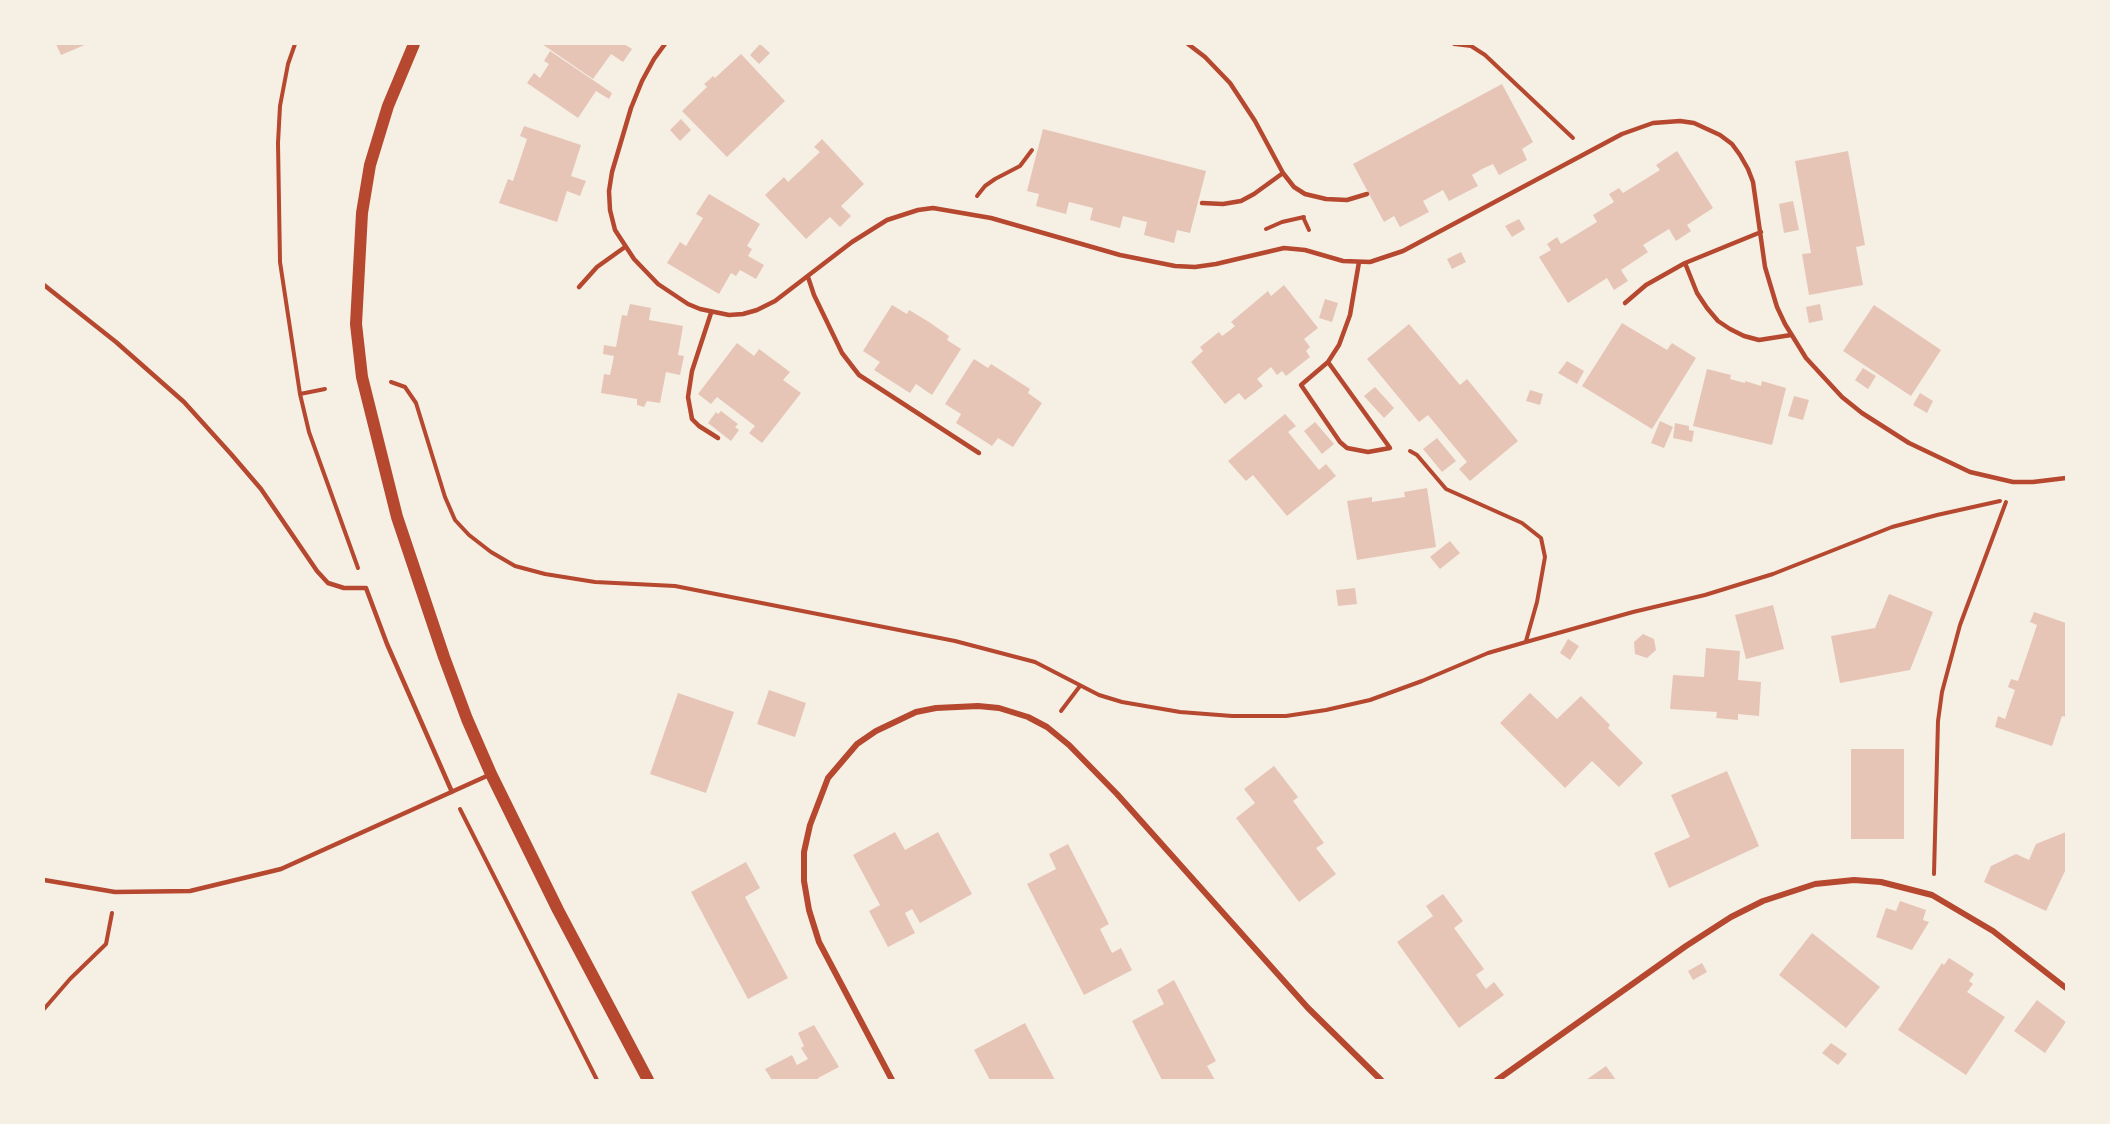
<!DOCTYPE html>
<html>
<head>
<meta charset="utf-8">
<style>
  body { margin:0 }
  #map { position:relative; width:2110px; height:1124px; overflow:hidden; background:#f6efe4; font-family:Helvetica,sans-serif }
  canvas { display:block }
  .frame { position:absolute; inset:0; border:45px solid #f6efe4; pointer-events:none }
</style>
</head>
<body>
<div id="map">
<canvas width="2110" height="1124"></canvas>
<div class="frame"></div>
</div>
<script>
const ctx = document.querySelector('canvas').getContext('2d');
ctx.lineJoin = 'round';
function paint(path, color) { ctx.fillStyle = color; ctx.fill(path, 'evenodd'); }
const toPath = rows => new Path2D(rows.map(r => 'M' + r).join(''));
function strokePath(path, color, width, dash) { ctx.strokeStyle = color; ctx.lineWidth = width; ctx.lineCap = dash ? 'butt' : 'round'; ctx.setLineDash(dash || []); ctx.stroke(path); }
const building = toPath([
  [56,44,87,44,61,55],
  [542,44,624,44,632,49,623,62,611,54,593,79],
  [760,44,770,53,759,64,750,55],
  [550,51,612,93,609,99,596,91,578,118,527,83,534,73,540,78,549,64,544,61],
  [741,54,785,101,727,157,682,111,707,87,704,84,709,80,713,76,715,78],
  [1502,84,1533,142,1522,149,1527,160,1499,175,1493,164,1482,169,1472,175,1478,186,1449,201,1443,190,1423,201,1429,212,1400,227,1394,216,1384,222,1353,164],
  [681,119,691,130,680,141,670,130],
  [524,126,581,145,571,176,586,181,583,188,580,196,567,191,557,222,499,203,508,179,513,181,527,139,520,136],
  [1043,129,1206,171,1190,233,1177,230,1174,243,1144,235,1147,222,1123,216,1120,228,1090,220,1093,208,1069,202,1066,214,1036,206,1039,194,1027,191],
  [822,139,864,184,841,206,851,216,840,227,830,217,806,239,765,195,784,177,788,182,820,152,814,147],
  [1677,151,1713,208,1687,225,1691,231,1676,241,1669,229,1643,245,1648,252,1621,270,1628,281,1614,290,1607,278,1568,303,1539,257,1551,250,1547,244,1557,237,1561,244,1597,222,1593,215,1614,202,1609,194,1619,188,1623,193,1660,170,1656,165],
  [1848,151,1865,245,1856,247,1863,285,1809,295,1802,254,1811,253,1795,161],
  [709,194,760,224,747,246,752,249,748,256,764,265,756,279,740,270,736,276,731,273,719,294,667,263,680,242,686,246,703,218,696,214],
  [1793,201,1799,230,1784,233,1779,204],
  [1519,219,1525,229,1512,237,1505,226],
  [1461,252,1466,262,1452,269,1447,259],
  [1284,285,1318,328,1304,339,1310,347,1306,351,1310,357,1286,376,1282,371,1277,375,1271,367,1257,379,1263,386,1245,400,1239,393,1225,404,1191,362,1203,351,1200,347,1219,332,1222,336,1229,331,1235,326,1231,322,1268,291,1271,296],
  [1325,299,1338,303,1332,322,1319,318],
  [630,304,651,308,649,320,683,326,678,355,684,356,680,375,666,372,660,403,647,401,644,407,637,405,637,399,601,393,604,374,610,375,614,356,603,354,604,345,616,347,622,315,627,316],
  [1820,304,1823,320,1809,323,1806,307],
  [892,305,907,314,909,310,929,322,949,336,947,340,961,349,932,395,916,384,910,393,874,370,880,362,863,351],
  [1874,305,1941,350,1911,396,1843,351],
  [1622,323,1667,350,1672,343,1696,358,1652,429,1582,386],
  [1409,324,1460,385,1467,379,1518,441,1470,481,1459,469,1467,462,1428,415,1419,422,1367,359],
  [737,343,754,356,759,349,790,372,783,380,801,393,762,443,749,433,755,426,717,397,711,404,698,394],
  [974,359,988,368,991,364,1030,389,1028,393,1042,403,1013,447,998,438,992,446,956,423,961,414,945,404],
  [1567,361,1584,371,1577,384,1558,373],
  [1863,368,1876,376,1868,389,1855,380],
  [1707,369,1731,375,1730,379,1745,383,1745,381,1761,386,1762,381,1786,388,1772,445,1693,426],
  [1375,387,1394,408,1384,418,1364,396],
  [1530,390,1543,394,1540,405,1526,401],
  [1920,393,1933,401,1927,413,1913,405],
  [1794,396,1809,400,1803,420,1788,416],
  [721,411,738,424,735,427,739,430,731,441,708,423,716,412,718,414],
  [1285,414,1296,426,1288,432,1319,470,1326,464,1336,476,1287,516,1253,475,1246,481,1228,461],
  [1660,421,1673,427,1664,448,1651,443],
  [1315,422,1334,444,1322,454,1304,431],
  [1675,423,1689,426,1689,430,1694,431,1692,442,1673,438],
  [1437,438,1456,461,1442,472,1423,449],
  [1427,488,1436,547,1357,560,1347,501,1372,497,1372,502,1405,497,1404,492],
  [1450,541,1460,553,1440,569,1430,557],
  [1355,588,1357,604,1338,606,1336,590],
  [1889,594,1933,612,1910,670,1840,683,1831,636,1875,628],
  [1773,605,1784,649,1746,659,1735,615],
  [2034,612,2066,623,2066,717,2062,716,2052,746,1995,727,1998,716,2005,719,2015,690,2008,687,2011,679,2018,681,2028,652,2037,625,2030,622],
  [1643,634,1654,639,1656,650,1647,658,1635,654,1634,642],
  [1568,639,1579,646,1570,660,1560,653],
  [1706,648,1740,651,1738,680,1761,682,1759,716,1738,714,1738,720,1716,718,1717,712,1670,709,1673,675,1704,677],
  [769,690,806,703,795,737,757,724],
  [678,693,734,712,706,793,650,774],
  [1530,693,1557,719,1581,696,1610,725,1608,728,1643,763,1619,787,1592,761,1565,788,1500,723],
  [1851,749,1904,749,1904,839,1851,839],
  [1274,766,1298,797,1293,801,1324,843,1316,848,1336,874,1299,902,1236,818,1255,803,1244,789],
  [1727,771,1759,846,1669,888,1654,853,1690,837,1671,795],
  [895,832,905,850,938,832,972,894,920,923,912,909,905,913,915,933,888,947,869,911,880,905,853,855],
  [2066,832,2066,869,2046,911,1984,882,1991,866,2016,854,2029,860,2036,844],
  [1068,844,1109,924,1100,929,1112,953,1121,948,1132,970,1084,995,1027,884,1056,869,1049,854],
  [746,862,760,888,745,897,788,978,748,999,691,892],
  [1443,894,1463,921,1454,928,1484,969,1476,975,1486,989,1494,982,1504,995,1459,1028,1397,942,1433,916,1426,906],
  [1900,901,1926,910,1923,920,1929,922,1912,950,1876,937,1886,908,1896,911],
  [1812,933,1880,987,1846,1028,1779,975],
  [1949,958,1974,974,1969,981,1973,984,1967,992,2005,1017,1966,1075,1898,1030,1942,963,1944,965],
  [1702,963,1707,972,1693,980,1688,971],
  [1174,980,1216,1061,1207,1066,1215,1080,1162,1080,1132,1021,1164,1004,1157,990],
  [2037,1000,2066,1022,2045,1053,2014,1031],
  [1025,1023,1055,1080,990,1080,974,1050],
  [814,1025,839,1067,818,1078,819,1080,772,1080,765,1069,792,1055,797,1065,808,1059,801,1048,804,1046,798,1033],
  [1831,1043,1847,1054,1838,1065,1822,1053],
  [1606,1066,1616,1080,1586,1080]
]);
const path = toPath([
  [295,44,288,64,280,106,278,143,280,262,300,394,309,432,358,568],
  [1454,44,1471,46,1485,55,1573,138],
  [977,196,985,186,995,179,1020,166,1032,150],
  [1303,217,1309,230],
  [1266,229,1282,222,1304,217],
  [391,382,405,387,416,403,445,497,455,520,469,535,491,552,515,566,545,574,595,582,675,586,955,641,1035,662,1099,695,1122,702,1180,712,1232,716,1286,716,1326,710,1370,700,1422,681,1488,653,1526,642,1633,612,1705,595,1773,574,1892,527,1937,515,2000,501],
  [300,394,325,389],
  [1410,451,1417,455,1446,489,1522,523,1541,538,1545,557,1537,602,1526,641],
  [1061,711,1080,686],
  [460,809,597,1080],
  [1934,874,1938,721,1942,692,1960,625,2006,502],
  [44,1009,70,979,106,944,112,913]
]);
const service = toPath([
  [665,44,654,59,642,81,631,108,612,172,609,191,610,210,615,230,634,259,658,284,688,304,700,309,729,315,743,314,757,310,775,301,852,242,887,220,918,210,933,208,991,218,1120,255,1175,266,1195,267,1216,264,1284,248,1305,250,1343,261,1370,262,1403,251,1622,134,1653,123,1680,121,1694,123,1720,135,1732,144,1740,155,1748,169,1753,182,1765,267,1777,307,1785,324,1806,358,1842,397,1862,413,1909,443,1970,472,2013,482,2033,482,2066,478],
  [1188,44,1205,57,1230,83,1255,121,1283,173,1294,187,1305,194,1326,199,1347,200,1367,194],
  [1202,203,1223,204,1241,201,1254,194,1283,173],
  [1685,263,1697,293,1707,308,1718,321,1730,329,1744,336,1759,340,1791,335],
  [808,277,814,295,842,353,859,375,979,453],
  [44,285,116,342,184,402,231,454,261,489,317,571,328,583,344,588,366,588,387,644,452,792],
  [579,287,597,267,625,247],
  [1625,303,1646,285,1685,263,1761,232],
  [711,313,692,371,688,397,692,419,699,426,718,438],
  [1328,362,1390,448,1368,452,1347,448,1340,442,1301,385,1328,362,1339,345,1350,315,1359,262],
  [44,880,115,892,190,891,281,869,489,775]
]);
const minor = toPath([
  [892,1080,819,942,809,910,804,881,804,852,810,825,828,778,857,744,876,731,916,712,936,708,978,706,999,708,1028,717,1047,727,1069,745,1117,794,1308,1008,1381,1080],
  [1497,1080,1686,946,1731,917,1763,901,1815,884,1854,880,1881,882,1932,895,1993,931,2066,988]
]);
const secondary = toPath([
  [414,44,388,106,370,165,362,213,356,324,362,377,397,517,444,657,467,719,491,774,558,910,648,1080]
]);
paint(building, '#e6c5b7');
strokePath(path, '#b5482f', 4);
strokePath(service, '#b5482f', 4.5);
strokePath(minor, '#b5482f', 6);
strokePath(secondary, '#b5482f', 12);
</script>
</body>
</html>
